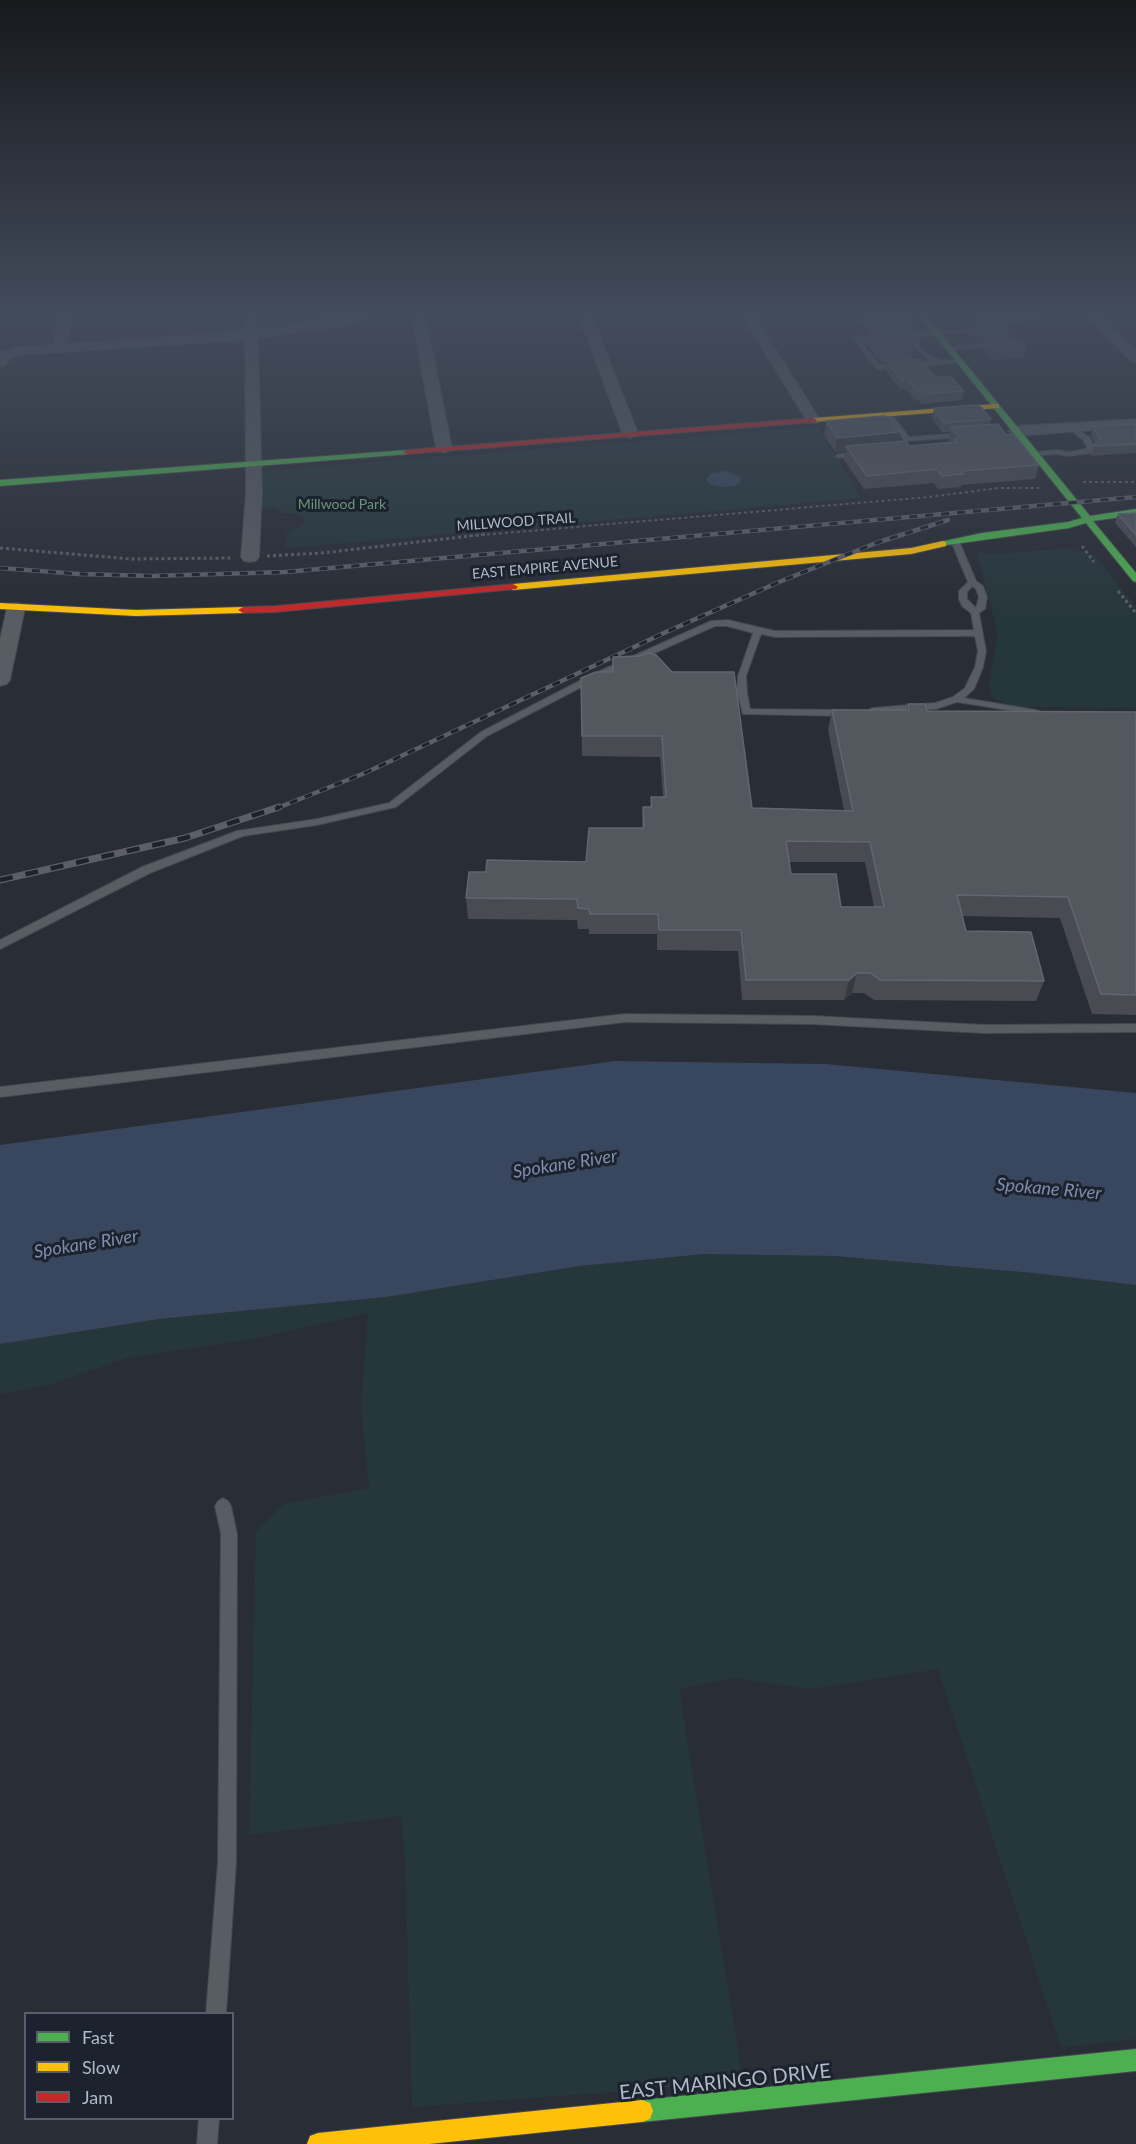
<!DOCTYPE html>
<html>
<head>
<meta charset="utf-8">
<style>
  body { margin:0 }
  #map { position:relative; width:1136px; height:2144px; overflow:hidden; background:#292d35; font-family:Lato,sans-serif }
  canvas { display:block }
  .legend { position:absolute; left:24px; top:2012px; width:210px; height:108px; box-sizing:border-box; background:#1c232f; border:2px solid #585f6b; margin:0; padding:8px 10px; list-style:none; font-size:18px; color:#b2b9c6 }
  .legend li { display:flex; align-items:center; gap:12px; height:30px }
  .legend b { width:30px; border:2px solid #585f6b }
</style>
</head>
<body>
<div id="map">
<canvas width="1136" height="2144"></canvas>
<ul class="legend">
<li><b style="height:8px;background:#4caf50"></b>Fast</li>
<li><b style="height:8px;background:#ffc107"></b>Slow</li>
<li><b style="height:8px;background:#c62828"></b>Jam</li>
</ul>
</div>
<script>
const ctx = document.querySelector('canvas').getContext('2d');
ctx.lineJoin = 'round';
function paint(path, color) { ctx.fillStyle = color; ctx.fill(path, 'evenodd'); }
const toPath = rows => new Path2D(rows.map(r => 'M' + r).join(''));
function strokePath(path, color, width, dash) { ctx.strokeStyle = color; ctx.lineWidth = width; ctx.lineCap = dash ? 'butt' : 'round'; ctx.setLineDash(dash || []); ctx.stroke(path); }
function drawText(font, color, halo, rows, align = 'center') {
  ctx.font = font + ' Lato,sans-serif'; ctx.lineWidth = 6; ctx.setLineDash([]); ctx.textBaseline = 'middle'; ctx.strokeStyle = halo; ctx.fillStyle = color; for (const [text, x, y, turn = 0] of rows) {
    ctx.save(); ctx.translate(x, y); ctx.rotate((+turn || 0) * Math.PI / 180); ctx.textAlign = isNaN(turn) ? turn : align; if (halo) ctx.strokeText(text, 0, 0); ctx.fillText(text, 0, 0); ctx.restore();
  }
}
const green = toPath([
  [818,427,861,498,286,548,286,533,304,525,305,520,302,515,295,513,282,513,275,508,260,509,263,471],
  [1070,548,1095,556,1136,606,1136,708,1013,707,992,697,989,685,998,635,977,553,1010,553],
  [705,1254,833,1256,1033,1273,1136,1285,1136,2039,1061,2047,938,1669,810,1689,734,1678,679,1689,743,2082,412,2107,405,1859,401,1816,249,1835,256,1532,284,1504,369,1488,361,1407,368,1313,253,1339,130,1357,48,1385,0,1394,0,1344,159,1319,386,1297,580,1266]
]);
const water = toPath([
  [727,471,740,477,741,482,734,486,723,487,712,485,706,480,712,473],
  [615,1061,826,1064,1136,1093,1136,1285,1033,1273,833,1256,705,1254,580,1266,386,1297,159,1319,0,1344,0,1145]
]);
const pathFar1 = toPath([
  [1083,482,1136,482],
  [469,536,929,497,998,488,1039,488]
]);
const path = toPath([
  [1082,546,1094,562],
  [0,548,130,559,233,558],
  [267,556,322,553,487,534],
  [1118,591,1136,613]
]);
const lane = toPath([
  [865,319,898,319,857,324,854,322,865,319],
  [1015,319,1022,319,1023,321,1020,323,1015,319],
  [987,328,989,329,989,331,922,336,919,339,919,345,928,355,941,360,961,360,962,361,959,363,877,369,853,338,856,336,884,335,884,337,882,338,860,340,879,365,932,361,924,357,913,345,915,336,902,337,900,336,900,334,987,328],
  [1023,341,1025,342,1025,344,948,350,945,348,948,346,1023,341],
  [887,413,891,413,909,437,965,433,969,435,965,437,904,441,886,414,887,413],
  [1071,425,1089,437,1095,447,1092,453,1069,456,1057,454,1032,456,1031,454,1035,452,1057,450,1069,452,1086,449,1087,447,1083,440,1067,427,1071,425],
  [860,452,864,454,863,456,839,458,835,456,839,454,860,452],
  [952,539,959,541,976,581,983,586,987,597,985,609,979,613,986,651,983,667,974,689,964,698,1036,710,1039,711,1039,715,957,702,936,709,869,713,867,711,872,708,935,703,953,697,965,688,975,667,978,651,975,636,775,637,761,634,746,676,747,692,750,709,846,710,851,713,846,716,743,714,737,692,738,676,753,633,727,626,715,626,597,679,487,736,396,807,317,825,243,836,150,873,0,949,0,940,142,867,237,831,317,819,389,803,481,732,591,675,711,621,728,620,775,631,974,630,971,613,962,606,959,599,959,591,968,582,951,541,952,539],
  [972,586,976,589,979,597,976,608,967,599,967,592,972,586],
  [625,1014,812,1016,985,1025,1136,1024,1136,1032,985,1033,812,1024,625,1022,0,1097,0,1087,625,1014],
  [223,1498,228,1501,231,1506,237,1534,236,1862,226,2014,206,2014,218,1862,221,1534,215,1506,218,1501,223,1498],
  [199,2118,219,2118,217,2144,197,2144,199,2118]
]);
const street = toPath([
  [58,319,72,319,67,344,244,331,245,319,257,319,258,330,331,319,367,319,361,323,258,338,262,493,259,557,256,561,250,562,244,561,241,557,246,493,245,340,20,355,10,359,5,366,0,367,0,353,18,347,53,345,58,319],
  [412,319,426,319,452,448,449,451,444,453,436,448,412,319],
  [580,319,593,319,638,433,635,436,630,438,622,433,580,319],
  [744,319,757,319,820,420,818,423,808,423,744,319],
  [1089,319,1103,319,1136,350,1136,362,1131,361,1089,319],
  [1136,419,1136,427,1016,436,1008,431,1016,426,1136,419],
  [16,603,22,604,25,608,10,680,7,684,0,686,0,639,7,608,10,604,16,603]
]);
const fast = toPath([
  [922,319,929,319,1090,516,1136,509,1136,515,1093,521,1136,573,1136,582,1133,581,1086,523,1069,528,940,546,940,542,982,533,1068,522,1082,518,922,319],
  [407,450,410,450,410,454,0,486,0,480,407,450],
  [1136,2049,1136,2071,642,2122,634,2119,631,2111,634,2103,642,2100,1136,2049]
]);
const slow = toPath([
  [996,404,999,404,999,408,813,422,809,420,813,418,996,404],
  [943,541,946,542,946,546,911,554,513,590,508,587,513,584,911,548,943,541],
  [0,603,136,610,243,607,248,610,243,613,136,616,0,609,0,603],
  [642,2100,650,2103,653,2111,650,2119,642,2122,429,2144,307,2144,310,2136,318,2133,642,2100]
]);
const jam = toPath([
  [813,418,817,420,816,422,407,454,403,452,407,450,813,418],
  [513,584,518,587,516,589,276,612,243,613,238,610,243,607,276,606,513,584]
]);
const railFar1 = toPath([
  [0,568,79,574,153,576,285,572,1136,497],
  [275,809,365,773,664,633,779,582,876,543,948,520]
]);
const rail = toPath([
  [0,880,185,838,279,807]
]);
const wall = toPath([
  [868,319,910,319,915,326,914,331,917,335,912,359,935,377,964,391,962,400,921,404,919,400,915,401,906,389,900,389,886,371,887,362,880,363,865,342],
  [974,319,1018,319,1017,323,1003,324,1009,331,1007,339,1025,348,1023,358,992,360,984,349,986,341,977,342,971,335,973,326,979,325],
  [1024,319,1042,319,1041,322,1024,323],
  [934,408,991,419,989,424,1006,435,1039,465,1035,479,961,485,961,487,938,489,934,483,864,489,844,460,846,451,835,452,824,435,826,421,900,432,898,442,909,446,949,442,948,440,950,432,942,432,932,418],
  [1136,424,1136,453,1091,456,1094,446,1095,445,1091,435,1093,426],
  [1136,513,1136,547,1115,523,1118,514],
  [596,672,752,808,844,811,828,730,832,710,906,710,908,704,927,711,1136,712,1136,1015,1092,1014,1060,918,962,916,966,931,1044,981,1036,1001,874,1000,864,993,852,993,844,1000,742,1000,738,951,657,950,657,934,589,934,589,929,578,929,577,920,468,919,466,898,486,872,586,862,642,828,643,807,650,807,651,797,663,797,660,757,582,756,581,678],
  [789,862,865,862,874,907,841,907,791,874]
]);
const shadedWall = toPath([
  [900,432,897,446,846,446,846,451,835,452,837,438],
  [857,973,852,993,844,1000,849,980]
]);
const building = toPath([
  [871,319,910,319,915,326,910,326,917,335,885,337,871,319],
  [1002,324,1009,331,979,333,973,326,1002,324],
  [1015,338,1025,348,995,350,986,340,1015,338],
  [920,359,935,377,951,377,964,391,923,394,921,391,917,391,908,379,901,380,887,361,920,359],
  [976,405,981,407,991,419,944,423,934,408,976,405],
  [884,416,890,418,900,432,837,438,826,421,884,416],
  [998,424,1006,435,1013,434,1039,465,962,471,964,474,942,476,937,469,867,476,846,446,906,441,909,446,957,442,955,439,959,438,951,427,998,424],
  [1136,424,1136,444,1094,446,1100,439,1093,426,1136,424],
  [1136,513,1136,535,1118,514,1136,513],
  [649,653,656,655,672,672,734,672,752,808,853,811,832,710,909,710,908,704,925,704,927,711,1136,712,1136,995,1101,994,1068,897,957,895,966,931,1031,932,1044,981,880,980,870,973,857,973,849,980,746,980,741,930,659,930,658,914,590,914,589,909,578,908,577,899,466,898,469,872,486,872,487,860,586,862,589,828,644,828,643,807,652,807,651,797,666,797,662,736,582,736,581,678,596,672,613,672,613,657,640,656,649,653],
  [786,841,870,842,884,907,841,907,836,874,791,874,786,841]
]);
const farParknames = [
  ["Millwood Park",342,504]
];
const farStreetnames = [
  ["MILLWOOD TRAIL",516,522,-4],
  ["EAST EMPIRE AVENUE",545,568,-5]
];
const waterNames = [
  ["Spokane River",565,1164,-9],
  ["Spokane River",1049,1189,5],
  ["Spokane River",86,1244,-9]
];
const nearStreetnames = [
  ["EAST MARINGO DRIVE",725,2082,-6]
];
paint(green, '#26373b');
paint(water, '#38465e');
strokePath(lane, '#44484e', 2);
strokePath(street, '#44484e', 2);
strokePath(fast, '#44484e', 2);
strokePath(slow, '#44484e', 2);
strokePath(jam, '#44484e', 2);
strokePath(pathFar1, '#5b6067', 2, [3, 3]);
strokePath(path, '#5b6067', 3, [3, 3]);
paint(lane, '#585c63');
paint(street, '#585c63');
paint(fast, '#4caf50');
paint(slow, '#ffc107');
paint(jam, '#c62828');
strokePath(railFar1, '#5c5f66', 4.5);
strokePath(rail, '#5c5f66', 7);
strokePath(railFar1, '#1c232f', 3, [8]);
strokePath(rail, '#1c232f', 4.5, [13]);
paint(wall, '#484b52');
paint(shadedWall, '#373a41');
paint(building, '#53575e');
strokePath(building, '#62666e', 1.5);
const sky = ctx.createLinearGradient(0, 0, 0, 620);
sky.addColorStop(0, '#17191d');
sky.addColorStop(0.51, '#434c5c');
sky.addColorStop(1, '#434c5c00');
ctx.fillStyle = sky;
ctx.fillRect(0, 0, 1136, 620);
drawText('14px', '#6b9677', '#1c232f', farParknames);
drawText('14px', '#b2b9c6', '#1c232f', farStreetnames);
drawText('italic 18px', '#7c8eac', '#1c232f', waterNames);
drawText('20px', '#b2b9c6', '#1c232f', nearStreetnames);
</script>
</body>
</html>
